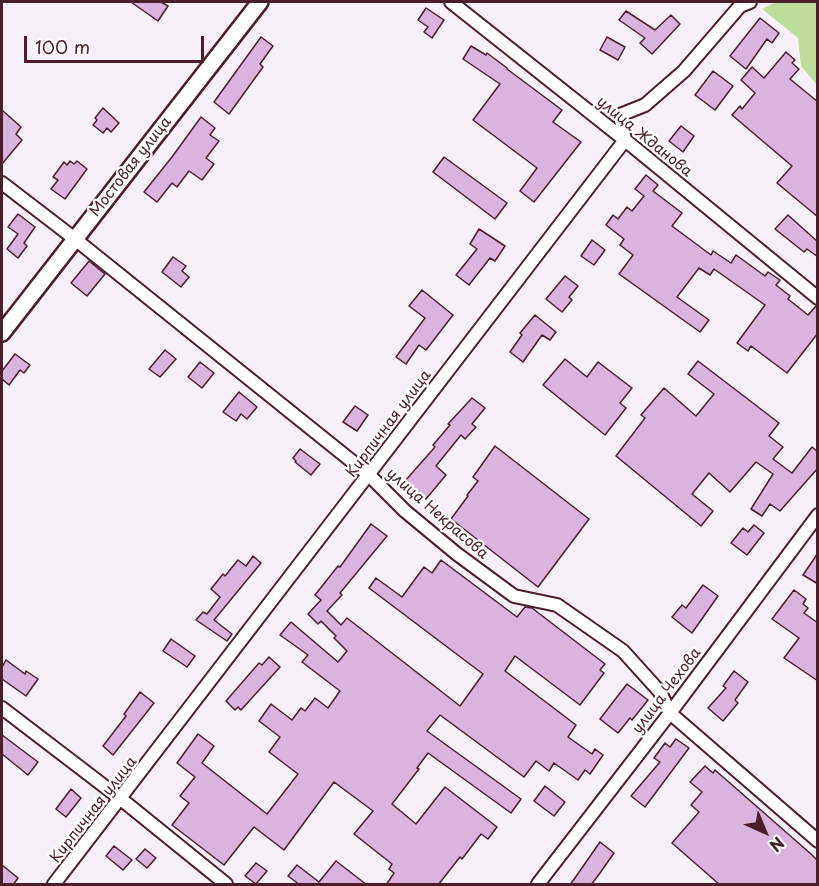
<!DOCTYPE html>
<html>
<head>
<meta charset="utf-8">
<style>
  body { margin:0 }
  #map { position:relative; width:819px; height:886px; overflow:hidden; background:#f8f0f8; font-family:"Playpen Sans",sans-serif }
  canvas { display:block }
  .frame { position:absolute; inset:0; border:3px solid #4a1f2b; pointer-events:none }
  .north { position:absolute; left:735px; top:802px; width:60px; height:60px; -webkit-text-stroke:4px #fff; paint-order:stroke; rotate:136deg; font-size:16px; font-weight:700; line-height:24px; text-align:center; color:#4a1f2b }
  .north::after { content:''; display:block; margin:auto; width:21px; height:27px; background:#4a1f2b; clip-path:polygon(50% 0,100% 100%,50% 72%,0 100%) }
  .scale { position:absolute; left:24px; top:36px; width:180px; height:27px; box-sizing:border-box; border:3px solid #4a1f2b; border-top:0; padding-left:8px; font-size:18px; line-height:21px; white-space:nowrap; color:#4a1f2b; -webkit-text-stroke:4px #fff; paint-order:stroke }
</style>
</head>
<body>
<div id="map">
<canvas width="819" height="886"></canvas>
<div class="frame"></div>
<div class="north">N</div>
<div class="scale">100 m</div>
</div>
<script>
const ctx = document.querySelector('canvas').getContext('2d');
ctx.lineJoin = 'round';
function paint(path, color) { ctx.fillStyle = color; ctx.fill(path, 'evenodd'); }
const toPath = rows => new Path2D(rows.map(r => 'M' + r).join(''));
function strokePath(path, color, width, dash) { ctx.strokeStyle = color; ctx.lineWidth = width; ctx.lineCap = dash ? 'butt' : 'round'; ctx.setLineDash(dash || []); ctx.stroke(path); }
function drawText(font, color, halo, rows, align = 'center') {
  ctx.font = font + ' "Playpen Sans",sans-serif'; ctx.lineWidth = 4.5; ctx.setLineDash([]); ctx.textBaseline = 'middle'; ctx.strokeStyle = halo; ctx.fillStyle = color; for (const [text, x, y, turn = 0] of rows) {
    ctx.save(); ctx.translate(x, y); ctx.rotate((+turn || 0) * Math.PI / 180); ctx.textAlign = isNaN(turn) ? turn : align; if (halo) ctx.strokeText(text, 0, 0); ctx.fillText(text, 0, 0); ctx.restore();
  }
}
const green = toPath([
  [776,2,817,2,817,85,801,66,798,38,762,9]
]);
const building = toPath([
  [131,2,161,2,168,6,158,21,131,2],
  [426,8,444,20,432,38,424,32,428,27,418,20,426,8],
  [626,11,655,30,671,15,680,24,652,54,640,43,645,38,619,20,626,11],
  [760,18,779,33,772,43,767,39,746,69,730,56,760,18],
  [261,37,273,46,260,64,263,67,229,114,214,102,261,37],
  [607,37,625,47,618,60,600,50,607,37],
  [471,46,486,55,487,53,507,68,507,69,562,110,553,122,581,142,534,202,520,191,537,168,473,120,500,84,463,59,471,46],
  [786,52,795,60,792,63,799,69,790,79,818,102,818,217,777,183,792,166,732,115,740,106,742,109,755,93,741,80,752,67,764,78,786,52],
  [713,71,733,86,715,110,695,95,713,71],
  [103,108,119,123,111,132,107,128,103,133,93,125,97,120,95,118,103,108],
  [2,110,21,127,16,134,22,140,2,164,2,110],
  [201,117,215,128,210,135,219,141,206,158,214,164,202,180,189,171,177,187,172,183,157,202,144,192,172,157,201,117],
  [681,126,694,136,683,152,669,141,681,126],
  [444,157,507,203,495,219,433,172,444,157],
  [70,161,74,164,77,161,87,169,65,199,51,189,58,180,53,177,64,162,67,165,70,161],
  [646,175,658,185,653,191,682,213,672,226,711,255,713,251,731,263,736,255,765,276,768,272,780,280,776,285,790,296,788,299,808,315,816,306,818,306,818,333,787,373,751,346,748,351,737,343,765,305,714,269,710,275,699,268,677,297,709,320,700,332,619,274,633,255,620,245,624,239,606,225,613,215,618,219,627,207,632,211,644,196,635,189,646,175],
  [18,214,35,227,24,243,27,246,18,258,7,249,18,234,8,227,18,214],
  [788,215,818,242,818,257,807,249,804,252,775,229,788,215],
  [479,229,505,246,495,261,490,258,469,285,456,275,477,249,470,244,479,229],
  [592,240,605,250,594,265,581,256,592,240],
  [173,257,186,266,182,271,189,277,181,287,162,272,173,257],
  [89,261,105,274,87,296,71,283,89,261],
  [565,276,578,286,569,297,572,300,562,312,546,299,565,276],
  [422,290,453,315,426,350,419,345,406,364,396,357,425,318,409,306,422,290],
  [535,315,556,332,550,340,542,335,523,362,510,352,522,335,520,333,535,315],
  [165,350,176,359,160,377,149,369,165,350],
  [15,354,30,365,24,373,20,370,9,385,2,379,2,371,15,354],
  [565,359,587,377,598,362,632,388,620,403,626,408,605,435,543,385,565,359],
  [698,361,779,423,769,436,783,447,773,459,792,473,812,447,818,452,818,468,780,511,770,504,762,516,751,509,773,474,756,462,730,492,709,473,692,494,713,511,701,526,616,456,645,418,641,415,664,388,696,416,714,394,688,374,698,361],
  [200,362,214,373,202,388,188,377,200,362],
  [239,392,257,407,247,419,241,414,236,421,223,412,239,392],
  [472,398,485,408,472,424,476,427,465,439,461,435,436,466,446,475,426,499,405,481,435,447,433,445,450,425,448,424,472,398],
  [355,406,368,415,357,431,343,422,355,406],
  [495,446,589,519,538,587,451,519,468,496,467,495,478,481,473,477,495,446],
  [300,449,320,464,311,475,295,462,296,461,293,458,300,449],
  [371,524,387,536,340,593,342,595,327,611,341,625,347,618,460,706,483,674,369,588,376,578,402,597,424,567,432,573,441,560,517,617,525,607,532,608,605,664,600,670,604,673,580,705,515,656,505,671,576,725,568,737,592,754,595,749,603,755,590,774,585,770,578,780,554,763,549,771,536,761,524,777,440,715,427,731,521,799,511,813,428,753,417,768,419,769,392,804,416,824,445,787,497,827,488,839,481,834,462,859,460,857,438,885,386,885,394,873,389,869,392,864,354,834,373,811,334,782,284,850,254,827,224,865,172,825,189,803,180,796,195,777,177,763,198,734,214,746,202,763,267,814,298,774,269,752,280,737,259,721,271,704,292,720,301,708,305,711,315,698,328,708,340,691,302,662,308,655,280,635,291,622,338,662,347,651,334,638,336,636,321,621,318,624,308,614,321,600,315,595,338,566,340,567,371,524],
  [754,525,764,533,747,555,731,543,743,528,748,532,754,525],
  [818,553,818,584,803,575,818,553],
  [253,556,261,563,214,620,232,634,227,641,196,620,203,612,207,614,220,597,211,589,223,574,225,576,238,560,246,566,253,556],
  [703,585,718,596,692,633,672,617,682,605,686,608,703,585],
  [794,590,806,599,803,604,808,608,804,613,818,623,818,681,784,658,799,638,772,619,794,590],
  [171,639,195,656,187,667,163,651,171,639],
  [269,657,280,667,241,710,238,707,235,710,226,701,259,663,262,665,269,657],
  [6,660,25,674,26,671,38,679,26,696,2,679,2,667,6,660],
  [734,671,748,682,735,700,738,703,723,721,708,708,726,688,723,686,734,671],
  [627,684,648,700,632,720,630,718,618,733,600,719,627,684],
  [140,692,154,703,113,755,103,746,126,716,124,714,140,692],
  [2,735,38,762,28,775,2,754,2,735],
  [676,739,689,748,645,807,631,796,660,762,654,758,665,743,670,747,676,739],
  [705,766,713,773,715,770,811,854,818,861,818,885,720,885,672,843,699,812,691,805,702,792,690,782,705,766],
  [545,786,565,802,554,816,534,801,545,786],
  [71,789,81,798,66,817,56,809,71,789],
  [600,842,614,853,600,873,591,885,570,885,600,842],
  [114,846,132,860,123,870,106,856,114,846],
  [145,849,156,858,147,868,136,859,145,849],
  [336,861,367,885,300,885,288,876,297,865,319,882,336,861],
  [256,863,267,871,256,884,245,876,256,863],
  [2,865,18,878,13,885,2,885,2,865]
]);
const minor = toPath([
  [451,2,625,140,818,298],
  [2,183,75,239,369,475,405,511,457,554,514,596,557,605,623,651,660,692,670,713,818,841],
  [2,708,121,799,226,884],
  [54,884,625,140,620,115,645,105,684,71,740,6,750,2],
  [538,884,670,713,818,515]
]);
const tertiary = toPath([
  [2,333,260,2]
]);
const streetNames = [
  ["улица Жданова",644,137,39],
  ["Мостовая улица",131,167,-52],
  ["Кирпичная улица",389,424,-53],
  ["улица Некрасова",437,514,41],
  ["улица Чехова",667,691,-53],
  ["Кирпичная улица",94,810,-52]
];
paint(green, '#bdde98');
paint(building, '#dab4dc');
strokePath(building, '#4a1f2b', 1.5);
strokePath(minor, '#4a1f2b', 16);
strokePath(tertiary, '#4a1f2b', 20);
strokePath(minor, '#fff', 12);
strokePath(tertiary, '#fff', 15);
drawText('15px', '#4a1f2b', '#fff', streetNames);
</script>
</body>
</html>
